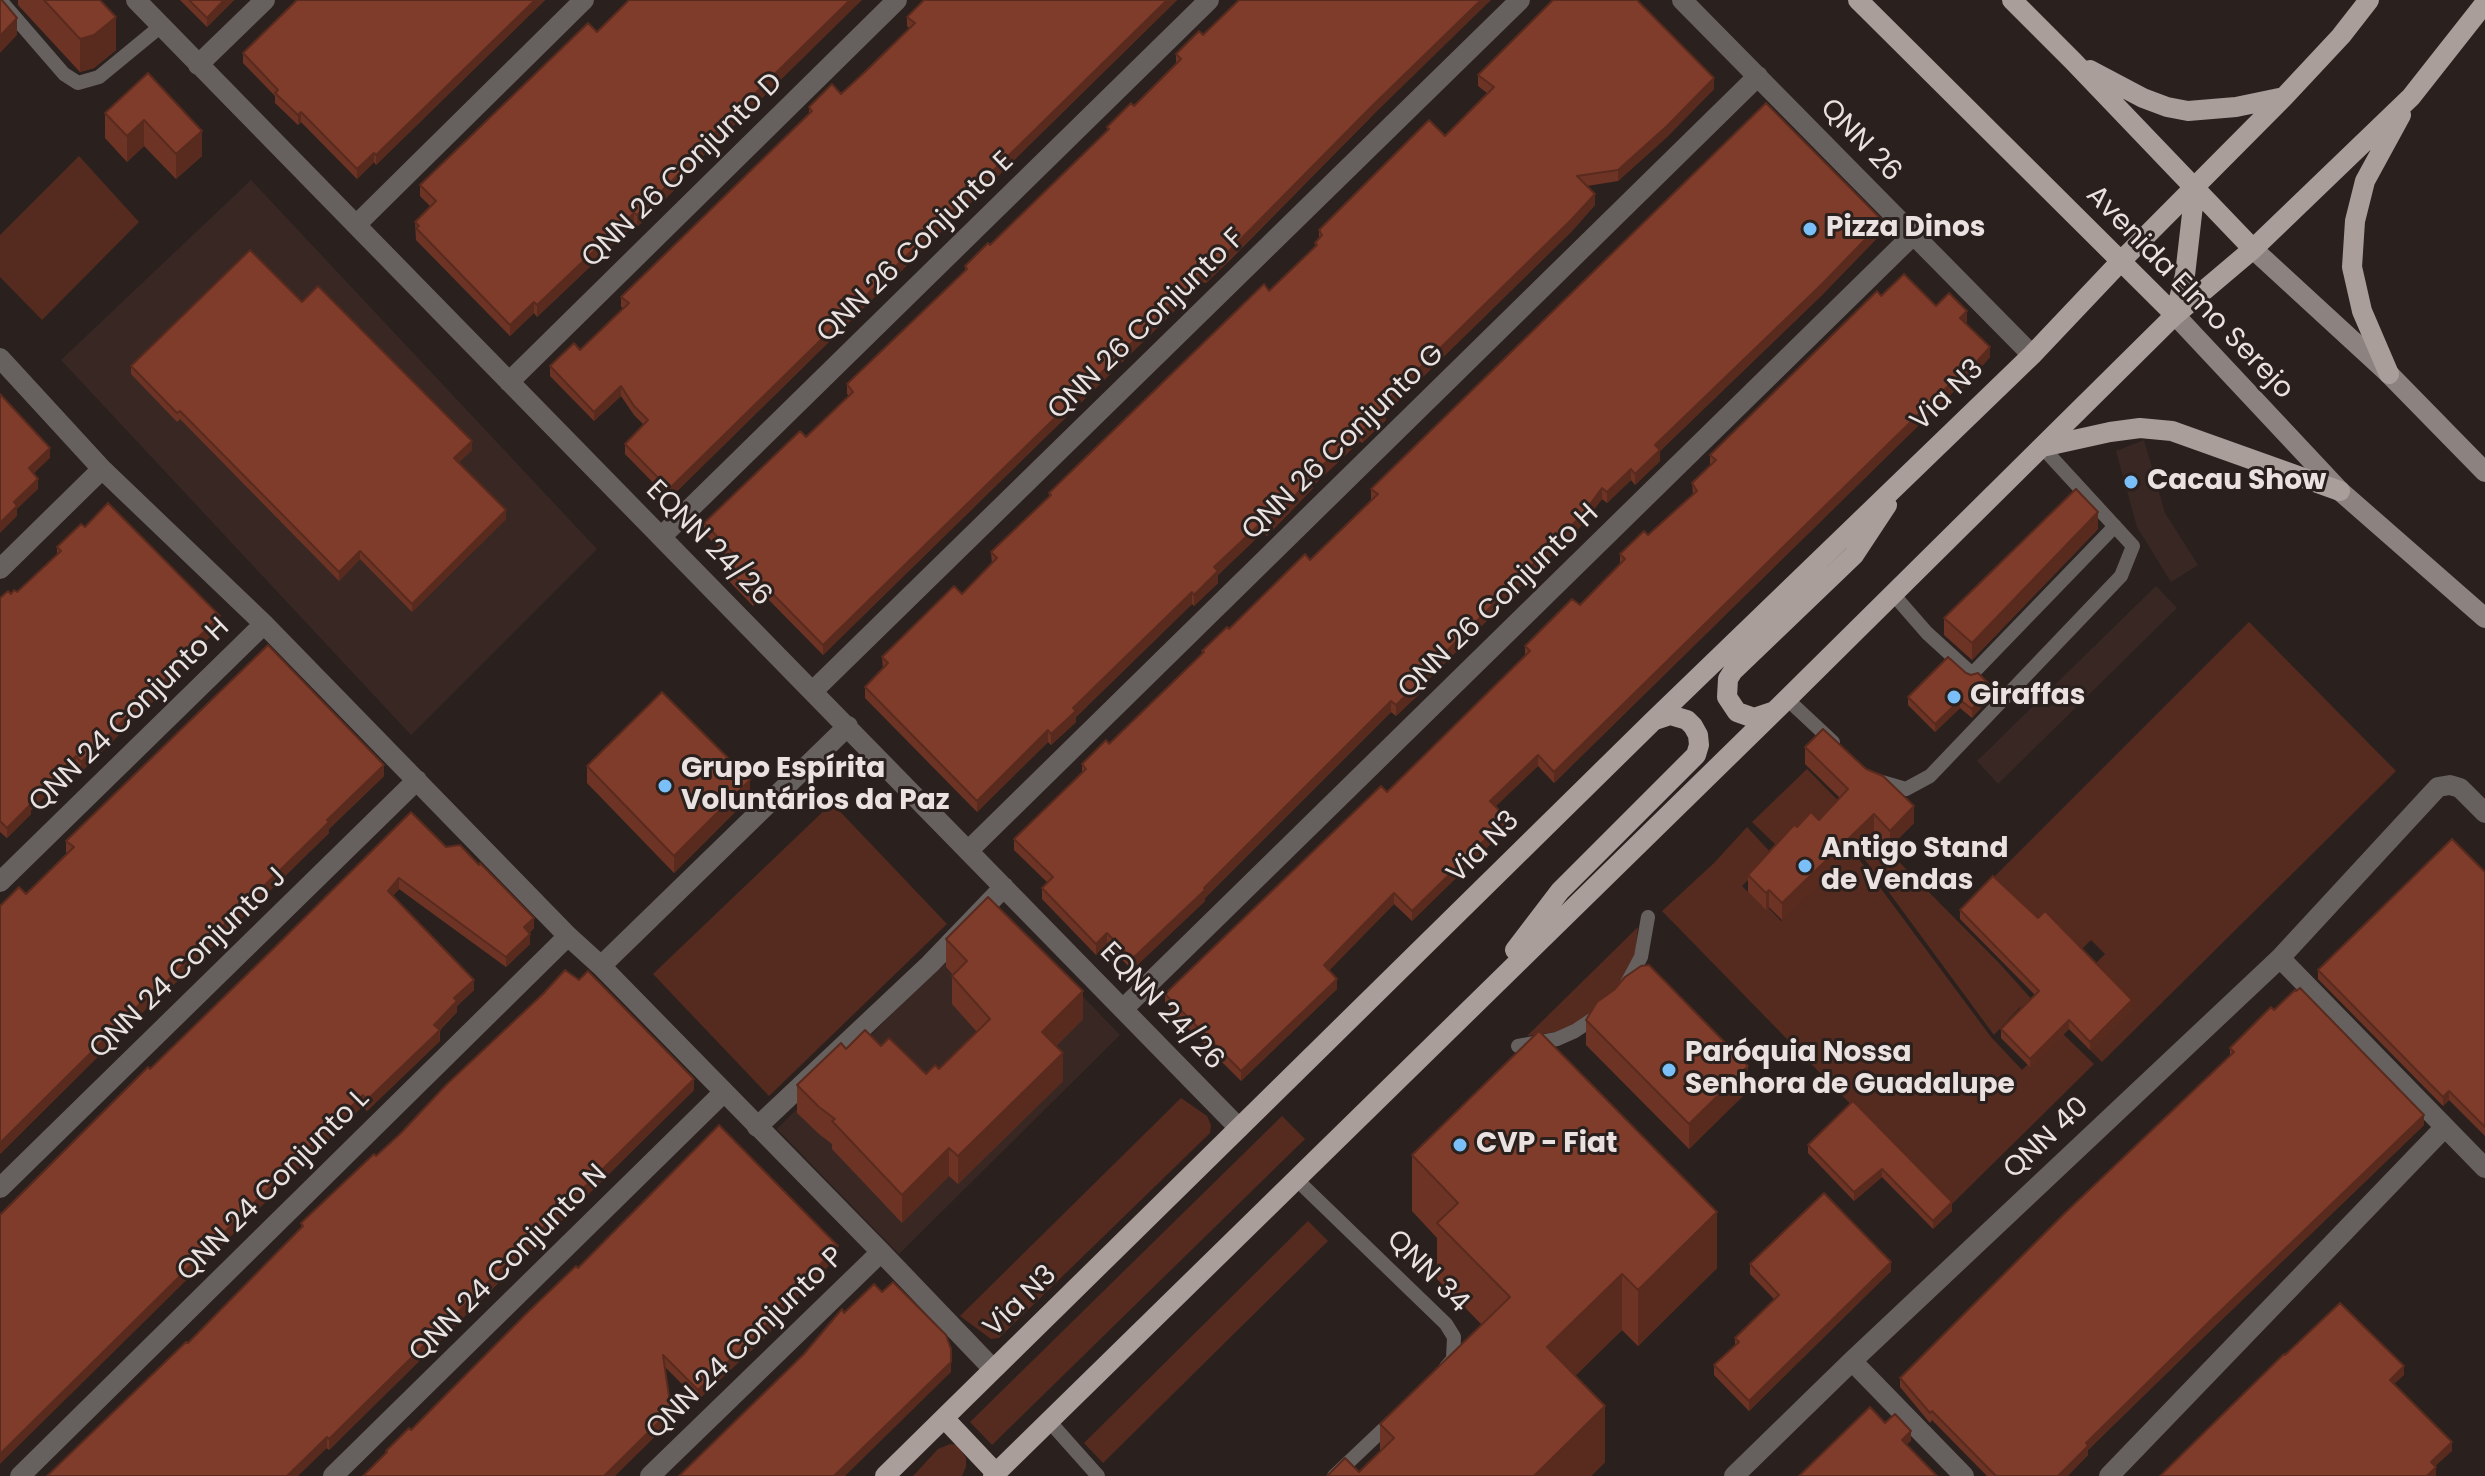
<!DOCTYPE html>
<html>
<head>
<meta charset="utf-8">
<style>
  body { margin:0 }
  canvas { display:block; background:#2a201d }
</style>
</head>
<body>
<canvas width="2485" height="1476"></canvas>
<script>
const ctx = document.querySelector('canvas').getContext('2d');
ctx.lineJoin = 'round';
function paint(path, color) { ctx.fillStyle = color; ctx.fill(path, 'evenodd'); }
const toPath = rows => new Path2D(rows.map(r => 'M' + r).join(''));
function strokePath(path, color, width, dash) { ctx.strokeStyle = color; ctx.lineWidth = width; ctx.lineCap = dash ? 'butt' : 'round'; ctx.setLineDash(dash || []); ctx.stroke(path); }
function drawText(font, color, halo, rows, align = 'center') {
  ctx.font = font + ' Poppins,sans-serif'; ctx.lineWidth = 6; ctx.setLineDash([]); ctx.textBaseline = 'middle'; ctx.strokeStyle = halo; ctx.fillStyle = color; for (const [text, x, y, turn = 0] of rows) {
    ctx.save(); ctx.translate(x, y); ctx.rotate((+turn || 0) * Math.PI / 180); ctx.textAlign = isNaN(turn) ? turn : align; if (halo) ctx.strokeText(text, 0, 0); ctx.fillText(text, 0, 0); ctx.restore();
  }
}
const built = toPath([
  [251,180,597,549,411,735,61,360],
  [2144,440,2165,513,2198,565,2171,582,2137,527,2116,451],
  [2156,586,2177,608,1998,784,1977,761],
  [998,908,1120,1035,899,1254,777,1129]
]);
const green = toPath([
  [79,156,139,222,42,320,0,277,0,235],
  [2249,622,2396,771,2102,1062,2087,1047,2091,968,2105,954,2091,940,2078,953,2041,915,1999,956,1991,880],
  [1807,769,2000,964,2061,1032,2094,1064,1950,1206,1662,911,1714,863,1747,827,1773,855,1742,886,1762,906,1765,904,1781,921,1853,851,1991,1037,2022,1070,2052,1040,2020,1007,1994,1035,1857,849,1828,821,1780,849,1752,822],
  [832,803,947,924,769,1096,653,974],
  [1638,927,1635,958,1620,987,1594,1013,1563,1031,1527,1036],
  [1181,1098,1207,1116,1211,1125,1210,1133,999,1338,991,1339,960,1316],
  [1282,1116,1305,1139,992,1445,970,1422],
  [1308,1221,1328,1241,1103,1463,1084,1443],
  [950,1444,957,1445,966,1458,966,1467,962,1476,913,1476,938,1449]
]);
const service = toPath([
  [0,0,64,74,78,83,99,77,161,26],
  [1893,594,1927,633,1972,674,2115,526],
  [1787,699,1833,742],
  [1875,780,1906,789,1930,776,2121,576,2133,546,2042,447],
  [1626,985,1641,957,1648,917],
  [1518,1046,1557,1039,1575,1031,1602,1013],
  [1296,1179,1446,1324,1454,1337,1453,1359,1446,1367],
  [1049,1421,1098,1476],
  [1334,1476,1392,1421]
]);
const minor = toPath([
  [136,0,1239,1128],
  [1682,0,2032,355],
  [198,65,265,0],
  [356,225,584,0],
  [0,358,102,469,264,624,568,936,601,966,881,1252,993,1369],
  [509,382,897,0],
  [662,536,1209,0],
  [0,569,102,469],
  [813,691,1520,0],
  [969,850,1758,76],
  [0,882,264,624],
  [2280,958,2485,1168],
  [601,966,848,726],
  [1123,1009,1913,235],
  [757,1127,930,964,1004,887],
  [0,1188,417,780],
  [1852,1361,1964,1476],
  [20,1476,568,936],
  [333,1476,724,1092],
  [650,1476,881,1252],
  [1734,1476,1852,1361,2280,958,2438,787,2450,785,2460,788,2485,813],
  [2109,1476,2444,1128]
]);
const secondary = toPath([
  [2253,249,2389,374,2485,472],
  [2175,315,2340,491,2485,618]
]);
const primary = toPath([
  [1858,0,2175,315],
  [2012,0,2073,61,2253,249],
  [2090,70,2143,98,2167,107,2188,111,2236,107,2284,97],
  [2175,315,2185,275,2195,188],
  [2389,374,2362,311,2352,267,2355,221,2365,181,2401,115],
  [2042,447,2110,432,2140,428,2172,431,2340,491],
  [1772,712,1754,718,1737,712,1727,697,1728,679,1733,671,1854,555,1887,505],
  [1515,950,1560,891,1696,755,1699,745,1698,735,1693,726,1687,720,1670,715,1655,720],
  [944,1418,996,1473],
  [885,1476,1653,721,2032,355,2122,260,2284,97,2341,36,2369,0],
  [993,1476,1787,699,2175,315,2253,249,2411,97,2485,3]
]);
const wall = toPath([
  [18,0,100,0,116,50,94,68,80,72,18,5],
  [180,0,234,0,207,27],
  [297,0,545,0,376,165,374,162,357,179,301,122,298,125,275,103,275,96,243,63,243,53],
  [1177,0,669,499,625,454,625,444,644,425,634,415,621,396,594,421,550,376,550,366,580,350,623,308,621,307,621,297,809,114,809,107,841,94,909,28,907,26,907,17],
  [597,32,775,85,684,175,684,180,637,227,634,225,537,317,534,313,510,336,416,240,415,222,430,206,420,196,420,185],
  [1203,35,1370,118,1230,260,1206,283,1204,282,823,655,764,595,753,606,726,578,726,568,732,562,704,533,704,523,806,437,849,396,847,394,847,384,965,272,965,266,990,245,1107,132,1107,127,1134,106,1176,64,1176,54],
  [148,73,202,156,176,179,144,146,127,162,105,138,105,113],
  [1478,75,1714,89,1667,137,1618,181,1587,186,1595,205,1572,231,1386,413,1386,420,1362,443,1360,441,1313,486,1313,488,1267,536,1263,532,1218,575,1218,583,1194,606,1192,604,1076,717,1076,722,1051,745,1048,742,977,812,865,698,865,687,883,669,882,657,962,594,992,564,991,552,1049,497,1049,493,1269,291,1315,246,1315,243,1319,239,1319,230,1445,136,1487,93,1478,86],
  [1883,232,1822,295,1660,451,1660,461,1635,485,1631,480,1607,503,1602,499,1582,525,1420,688,1420,693,1396,716,1391,712,1205,898,1205,901,1132,970,1107,944,1096,955,1042,899,1042,888,1048,883,1014,850,1014,839,1082,773,1082,764,1109,744,1202,654,1202,651,1310,560,1371,500,1371,489],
  [1881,296,1936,306,1967,322,1965,323,1990,357,1961,390,1958,387,1934,410,1554,783,1538,766,1495,806,1507,828,1412,921,1394,904,1329,970,1337,989,1241,1081,1165,1005,1165,994,1387,792,1525,656,1525,646,1580,605,1620,564,1620,554,1648,535,1693,495,1692,483,1710,466,1710,455],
  [302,302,472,450,459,462,506,519,412,612,360,559,339,581,180,419,177,422,131,374,131,366],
  [2098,529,1972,660,1944,635,1944,618],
  [57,547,220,627,177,669,177,678,81,772,76,767,31,810,31,814,7,838,0,832,0,598,17,592,57,554],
  [1992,695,1972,718,1960,708,1935,732,1908,705,1908,697],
  [1805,747,1914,823,1890,847,1874,831,1782,920,1769,907,1766,910,1748,892,1748,875,1797,827,1819,820,1840,798,1805,764],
  [587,766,750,797,674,873,587,783],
  [384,776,329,829,329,833,162,996,160,995,0,1154,0,906,26,894,67,853,66,852,66,841],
  [446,847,534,928,529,933,530,944,506,967,399,889,393,896,474,990,457,1006,457,1012,440,1030,440,1041,367,1111,363,1106,150,1069,270,952],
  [2485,872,2485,1136,2449,1100,2443,1106,2318,979,2318,970],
  [1960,910,2038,918,2132,1008,2090,1050,2069,1029,2030,1067,2001,1038,2001,1029,2035,995,1960,919],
  [946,939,1083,1019,1056,1046,1063,1081,958,1184,949,1176,902,1223,832,1149,832,1144,819,1134,797,1113,797,1085,846,1049,881,1046,926,1074,939,1069,977,1032,952,1004,952,976,953,975,946,967],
  [1586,1020,1748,1091,1689,1149,1586,1045],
  [2230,1048,2424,1125,2210,1331,2088,1450,2088,1455,2067,1476,1987,1476,1932,1420,1930,1423,1900,1387,1900,1378,2230,1056],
  [694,1090,329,1450,188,1343,301,1228,301,1223,376,1156],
  [1853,1101,1952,1211,1933,1229,1882,1177,1854,1201,1808,1153,1808,1145],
  [1412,1155,1717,1268,1638,1346,1622,1330,1575,1376,1605,1462,1591,1476,1327,1476,1359,1472,1380,1451,1380,1424,1482,1325,1437,1279,1437,1238,1412,1211],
  [838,1256,771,1325,771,1332,698,1400,665,1367,671,1421,386,1454,386,1451,411,1430,578,1268],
  [1750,1264,1891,1271,1749,1411,1714,1375,1714,1365,1735,1345,1735,1338,1774,1299,1750,1274]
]);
const shadedWall = toPath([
  [224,0,234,0,207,27,207,18],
  [535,0,545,0,376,165,376,155],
  [850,0,862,0,684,175,684,180,637,227,637,215,681,166],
  [1167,0,1177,0,669,499,669,489],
  [1481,0,1491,0,1370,118,1206,283,1206,273,1370,108],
  [116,17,116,50,94,68,80,72,80,39],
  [17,18,17,35,0,53,0,36],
  [1714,78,1714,89,1667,137,1618,181,1618,170],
  [301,112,301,122,298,125,298,115],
  [144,120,144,146,127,162,127,136],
  [202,131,202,156,176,179,176,154],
  [374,153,374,162,357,179,357,169],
  [1595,194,1595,205,1572,231,1386,413,1386,420,1362,443,1362,432,1382,405],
  [634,213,634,225,537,317,537,305],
  [1883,221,1883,232,1822,295,1660,451,1660,461,1635,485,1635,474,1655,445],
  [1204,272,1204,282,823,655,823,645],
  [534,302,534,313,510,336,510,325],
  [1967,311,1967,322,1960,329,1960,318],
  [1990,347,1990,357,1961,390,1961,379],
  [1958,377,1958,387,1554,783,1554,772],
  [621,386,621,396,594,421,594,412],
  [1360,430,1360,441,1313,486,1313,488,1267,536,1267,525,1312,475],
  [472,441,472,450,454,467,454,458],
  [50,448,50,458,29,478,29,468],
  [1631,469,1631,480,1607,503,1607,492],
  [38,479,38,489,17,509,17,516,0,533,0,523,14,502],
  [1602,488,1602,499,1582,525,1420,688,1420,693,1396,716,1396,705,1418,680],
  [506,510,506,519,412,612,412,604],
  [2098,512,2098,529,1972,660,1972,643],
  [1263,521,1263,532,1218,575,1218,583,1194,606,1194,595,1214,567],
  [360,551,360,559,339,581,339,572],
  [764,585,764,595,753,606,753,596],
  [1192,592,1192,604,1076,717,1076,722,1051,745,1051,734,1073,708],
  [220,616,220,627,177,669,177,678,81,772,81,762,172,663],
  [1992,687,1992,695,1972,718,1972,709],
  [1960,700,1960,708,1935,732,1935,724],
  [1391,701,1391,712,1205,898,1205,901,1132,970,1132,959],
  [1048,730,1048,742,977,812,977,801],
  [1538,755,1538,766,1490,812,1490,801],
  [76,756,76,767,31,810,31,814,7,838,7,828,29,802],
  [384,765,384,776,329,829,329,833,162,996,162,986,327,820],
  [750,780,750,797,674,873,674,856],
  [1914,806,1914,823,1890,847,1890,831],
  [1874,814,1874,831,1782,920,1782,903],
  [1507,818,1507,828,1412,921,1412,911],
  [399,878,399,889,388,901,388,891],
  [1769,890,1769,907,1766,910,1766,893],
  [1394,893,1394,904,1324,976,1324,965],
  [534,918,534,928,524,938,524,927],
  [1107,933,1107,944,1096,955,1096,944],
  [530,934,530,944,506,967,506,957],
  [1337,979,1337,989,1241,1081,1241,1071],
  [474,980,474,990,457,1006,457,1012,439,1030,440,1041,367,1111,367,1100,434,1025,454,998],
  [160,984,160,995,0,1154,0,1143],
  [1083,991,1083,1019,1042,1059,1042,1032],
  [2132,1000,2132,1008,2090,1050,2090,1042],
  [2069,1020,2069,1029,2030,1067,2030,1059],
  [1063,1053,1063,1081,958,1184,958,1156],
  [1748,1066,1748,1091,1689,1149,1689,1124],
  [694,1079,694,1090,329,1450,329,1439],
  [2449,1091,2449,1100,2443,1106,2443,1097],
  [363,1095,363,1106,0,1464,0,1454],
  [2424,1115,2424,1125,2210,1331,2088,1450,2088,1455,2068,1476,2058,1476,2086,1443,2210,1321],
  [949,1148,949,1176,902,1223,902,1195],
  [1882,1169,1882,1177,1854,1201,1854,1192],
  [1952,1202,1952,1211,1933,1229,1933,1221],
  [1717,1212,1717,1268,1638,1346,1638,1290],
  [838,1246,838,1256,771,1325,771,1332,698,1400,698,1390],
  [1891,1262,1891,1271,1749,1411,1749,1401],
  [1622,1274,1622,1330,1547,1403,1547,1347],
  [951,1349,951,1372,845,1476,834,1476],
  [2404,1366,2404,1375,2390,1388,2390,1380],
  [1605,1406,1605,1462,1591,1476,1534,1476],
  [671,1410,671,1421,615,1476,604,1476],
  [1911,1431,1911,1441,1902,1449,1902,1440],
  [327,1437,327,1448,298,1476,287,1476],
  [2452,1442,2452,1451,2431,1470,2431,1462],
  [2436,1467,2436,1476,2427,1476]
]);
const building = toPath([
  [0,0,2,0,17,18,0,36,0,0],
  [44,0,100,0,116,17,94,35,80,39,44,0],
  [189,0,224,0,207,18,189,0],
  [297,0,535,0,376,155,374,153,357,169,301,112,298,115,275,93,278,90,243,53,297,0],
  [629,0,850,0,681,166,684,169,637,215,634,213,537,305,534,302,510,325,416,228,419,226,415,222,436,201,420,185,588,23,597,32,629,0],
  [924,0,1167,0,669,489,625,444,648,420,634,406,621,386,594,412,550,366,574,343,580,350,629,303,621,297,812,111,809,107,832,84,841,94,866,71,915,23,907,17,924,0],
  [1239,0,1481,0,1370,108,1230,250,1206,273,1204,272,823,645,764,585,753,596,726,568,737,557,704,523,800,431,806,437,853,392,847,384,967,269,965,266,988,243,990,245,1109,129,1107,127,1131,103,1134,106,1181,59,1176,54,1199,31,1203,35,1239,0],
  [1553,0,1637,0,1714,78,1667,126,1618,170,1577,176,1595,194,1572,219,1382,405,1386,408,1362,432,1360,430,1312,475,1313,477,1267,525,1263,521,1214,567,1218,571,1194,595,1192,592,1073,708,1076,711,1051,734,1048,730,977,801,865,687,888,663,882,657,954,586,962,594,997,558,991,552,1051,495,1049,493,1264,284,1269,291,1317,245,1315,243,1322,235,1319,230,1429,120,1445,136,1494,87,1478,75,1553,0],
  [148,73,202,131,176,154,144,120,127,136,105,113,148,73],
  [1766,103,1883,221,1822,284,1655,445,1660,450,1635,474,1631,469,1607,492,1602,488,1582,515,1418,680,1420,682,1396,705,1391,701,1204,888,1205,890,1132,959,1107,933,1096,944,1042,888,1053,877,1014,839,1086,769,1082,764,1106,740,1109,744,1204,652,1202,651,1227,627,1229,629,1305,554,1310,560,1378,494,1371,489,1766,103],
  [250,250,302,302,318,286,472,441,454,458,506,510,412,604,360,551,339,572,180,411,177,413,131,366,250,250],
  [1904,274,1936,306,1949,293,1967,311,1960,318,1990,347,1961,379,1958,377,1934,399,1554,772,1538,755,1490,801,1507,818,1412,911,1394,893,1324,965,1337,979,1241,1071,1165,994,1381,786,1387,792,1530,651,1525,646,1572,599,1580,605,1625,559,1620,554,1644,531,1648,535,1697,491,1692,483,1716,460,1710,455,1877,291,1881,296,1904,274],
  [0,394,50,448,29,468,38,479,14,502,17,506,0,523,0,394],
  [2076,489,2098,512,1972,643,1944,618,2076,489],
  [108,503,220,616,172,663,177,668,81,762,76,756,29,802,31,804,7,828,0,821,0,598,8,591,11,594,14,590,17,592,61,551,57,547,81,524,85,527,108,503],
  [268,645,384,765,327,820,329,822,162,986,160,984,0,1143,0,906,19,887,26,894,74,847,66,841,268,645],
  [1948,657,1966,673,1971,675,1978,673,1992,687,1972,709,1960,700,1935,724,1908,697,1948,657],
  [662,692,750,780,674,856,587,766,662,692],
  [1823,729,1866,769,1883,776,1914,806,1890,831,1874,814,1782,903,1769,890,1766,893,1748,875,1794,825,1797,827,1811,812,1819,820,1848,789,1805,747,1823,729],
  [411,812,446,847,460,845,479,865,480,863,534,918,524,927,530,934,506,957,399,878,388,891,474,980,454,998,457,1001,434,1025,440,1030,367,1100,363,1095,0,1454,0,1215,148,1067,150,1069,270,952,411,812],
  [2452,839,2485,872,2485,1127,2449,1091,2443,1097,2318,970,2452,839],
  [1993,876,2038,918,2045,911,2132,1000,2090,1042,2069,1020,2030,1059,2001,1029,2039,991,1960,910,1993,876],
  [988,897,1083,991,1042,1032,1063,1053,958,1156,949,1148,902,1195,832,1121,835,1119,819,1107,797,1085,841,1043,846,1049,865,1030,881,1046,889,1038,926,1074,935,1065,939,1069,990,1019,952,976,967,961,946,939,988,897],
  [1649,965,1748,1066,1689,1124,1586,1020,1597,1002,1614,990,1625,977,1641,966,1649,965],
  [565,970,579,980,588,971,694,1079,329,1439,327,1437,287,1476,47,1476,186,1342,188,1343,303,1226,301,1223,374,1154,376,1156,401,1133,446,1085,543,994,565,970],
  [2300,988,2424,1115,2210,1321,2086,1443,2088,1446,2058,1476,1996,1476,1932,1411,1930,1413,1900,1378,2065,1213,2234,1052,2230,1048,2271,1007,2274,1010,2295,990,2296,991,2300,988],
  [1539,1031,1717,1212,1638,1290,1622,1274,1547,1347,1605,1406,1534,1476,1327,1476,1345,1458,1359,1472,1394,1438,1380,1424,1510,1297,1437,1223,1458,1203,1412,1155,1539,1031],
  [1853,1101,1952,1202,1933,1221,1882,1169,1854,1192,1808,1145,1853,1101],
  [719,1125,838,1246,768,1318,771,1321,698,1390,663,1355,671,1410,604,1476,363,1476,387,1452,386,1451,409,1428,411,1430,528,1312,576,1266,578,1268,719,1125],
  [1824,1193,1891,1262,1749,1401,1714,1365,1739,1342,1735,1338,1779,1295,1750,1264,1824,1193],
  [893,1282,946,1335,951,1349,951,1362,834,1476,679,1476,804,1354,842,1309,844,1313,874,1284,882,1292,893,1282],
  [2340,1303,2404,1366,2390,1380,2452,1442,2431,1462,2436,1467,2427,1476,2160,1476,2284,1354,2285,1355,2340,1303],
  [1870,1407,1885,1423,1895,1414,1911,1431,1902,1440,1937,1476,1799,1476,1870,1407]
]);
const markers = [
  [1810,229,8,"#7abff8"],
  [2131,482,8,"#7abff8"],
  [1954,697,8,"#7abff8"],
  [665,786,8,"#7abff8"],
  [1805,866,8,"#7abff8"],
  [1669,1070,8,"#7abff8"],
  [1460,1145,8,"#7abff8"]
];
const streetNames = [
  ["QNN 26",1860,141,46],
  ["QNN 26 Conjunto D",683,171,-44],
  ["QNN 26 Conjunto E",916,248,-44],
  ["Avenida Elmo Serejo",2189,293,46],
  ["QNN 26 Conjunto F",1147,325,-44],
  ["Via N3",1948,396,-44],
  ["QNN 26 Conjunto G",1344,443,-44],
  ["EQNN 24/26",708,544,45],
  ["QNN 26 Conjunto H",1499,602,-44],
  ["QNN 24 Conjunto H",130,716,-44],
  ["Via N3",1484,848,-45],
  ["QNN 24 Conjunto J",189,964,-44],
  ["EQNN 24/26",1161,1007,46],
  ["QNN 40",2047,1139,-43],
  ["QNN 24 Conjunto L",274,1186,-45],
  ["QNN 24 Conjunto N",509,1264,-45],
  ["QNN 34",1427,1272,45],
  ["Via N3",1021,1302,-44],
  ["QNN 24 Conjunto P",746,1344,-44]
];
const poiNames = [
  ["Pizza Dinos",1826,229],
  ["Cacau Show",2147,482],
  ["Giraffas",1970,697],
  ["Grupo Espírita",681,770],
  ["Voluntários da Paz",681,802],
  ["Antigo Stand",1821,850],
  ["de Vendas",1821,882],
  ["Paróquia Nossa",1685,1054],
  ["Senhora de Guadalupe",1685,1086],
  ["CVP - Fiat",1476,1145]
];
paint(built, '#382723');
paint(green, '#552a1f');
strokePath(service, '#66605f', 14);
strokePath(minor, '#66605f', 20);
strokePath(secondary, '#8c8380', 20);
strokePath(primary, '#aa9e9b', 20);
paint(wall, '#6d3425');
paint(shadedWall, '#592a1e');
paint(building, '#7f3c2b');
strokePath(building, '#592a1e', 2);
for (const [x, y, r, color] of markers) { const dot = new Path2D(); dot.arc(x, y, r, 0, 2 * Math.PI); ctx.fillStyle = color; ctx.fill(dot); strokePath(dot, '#2a201d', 3); }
drawText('28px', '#eae2e0', '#2a201d', streetNames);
drawText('bold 28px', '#eae2e0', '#2a201d', poiNames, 'left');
</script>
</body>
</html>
